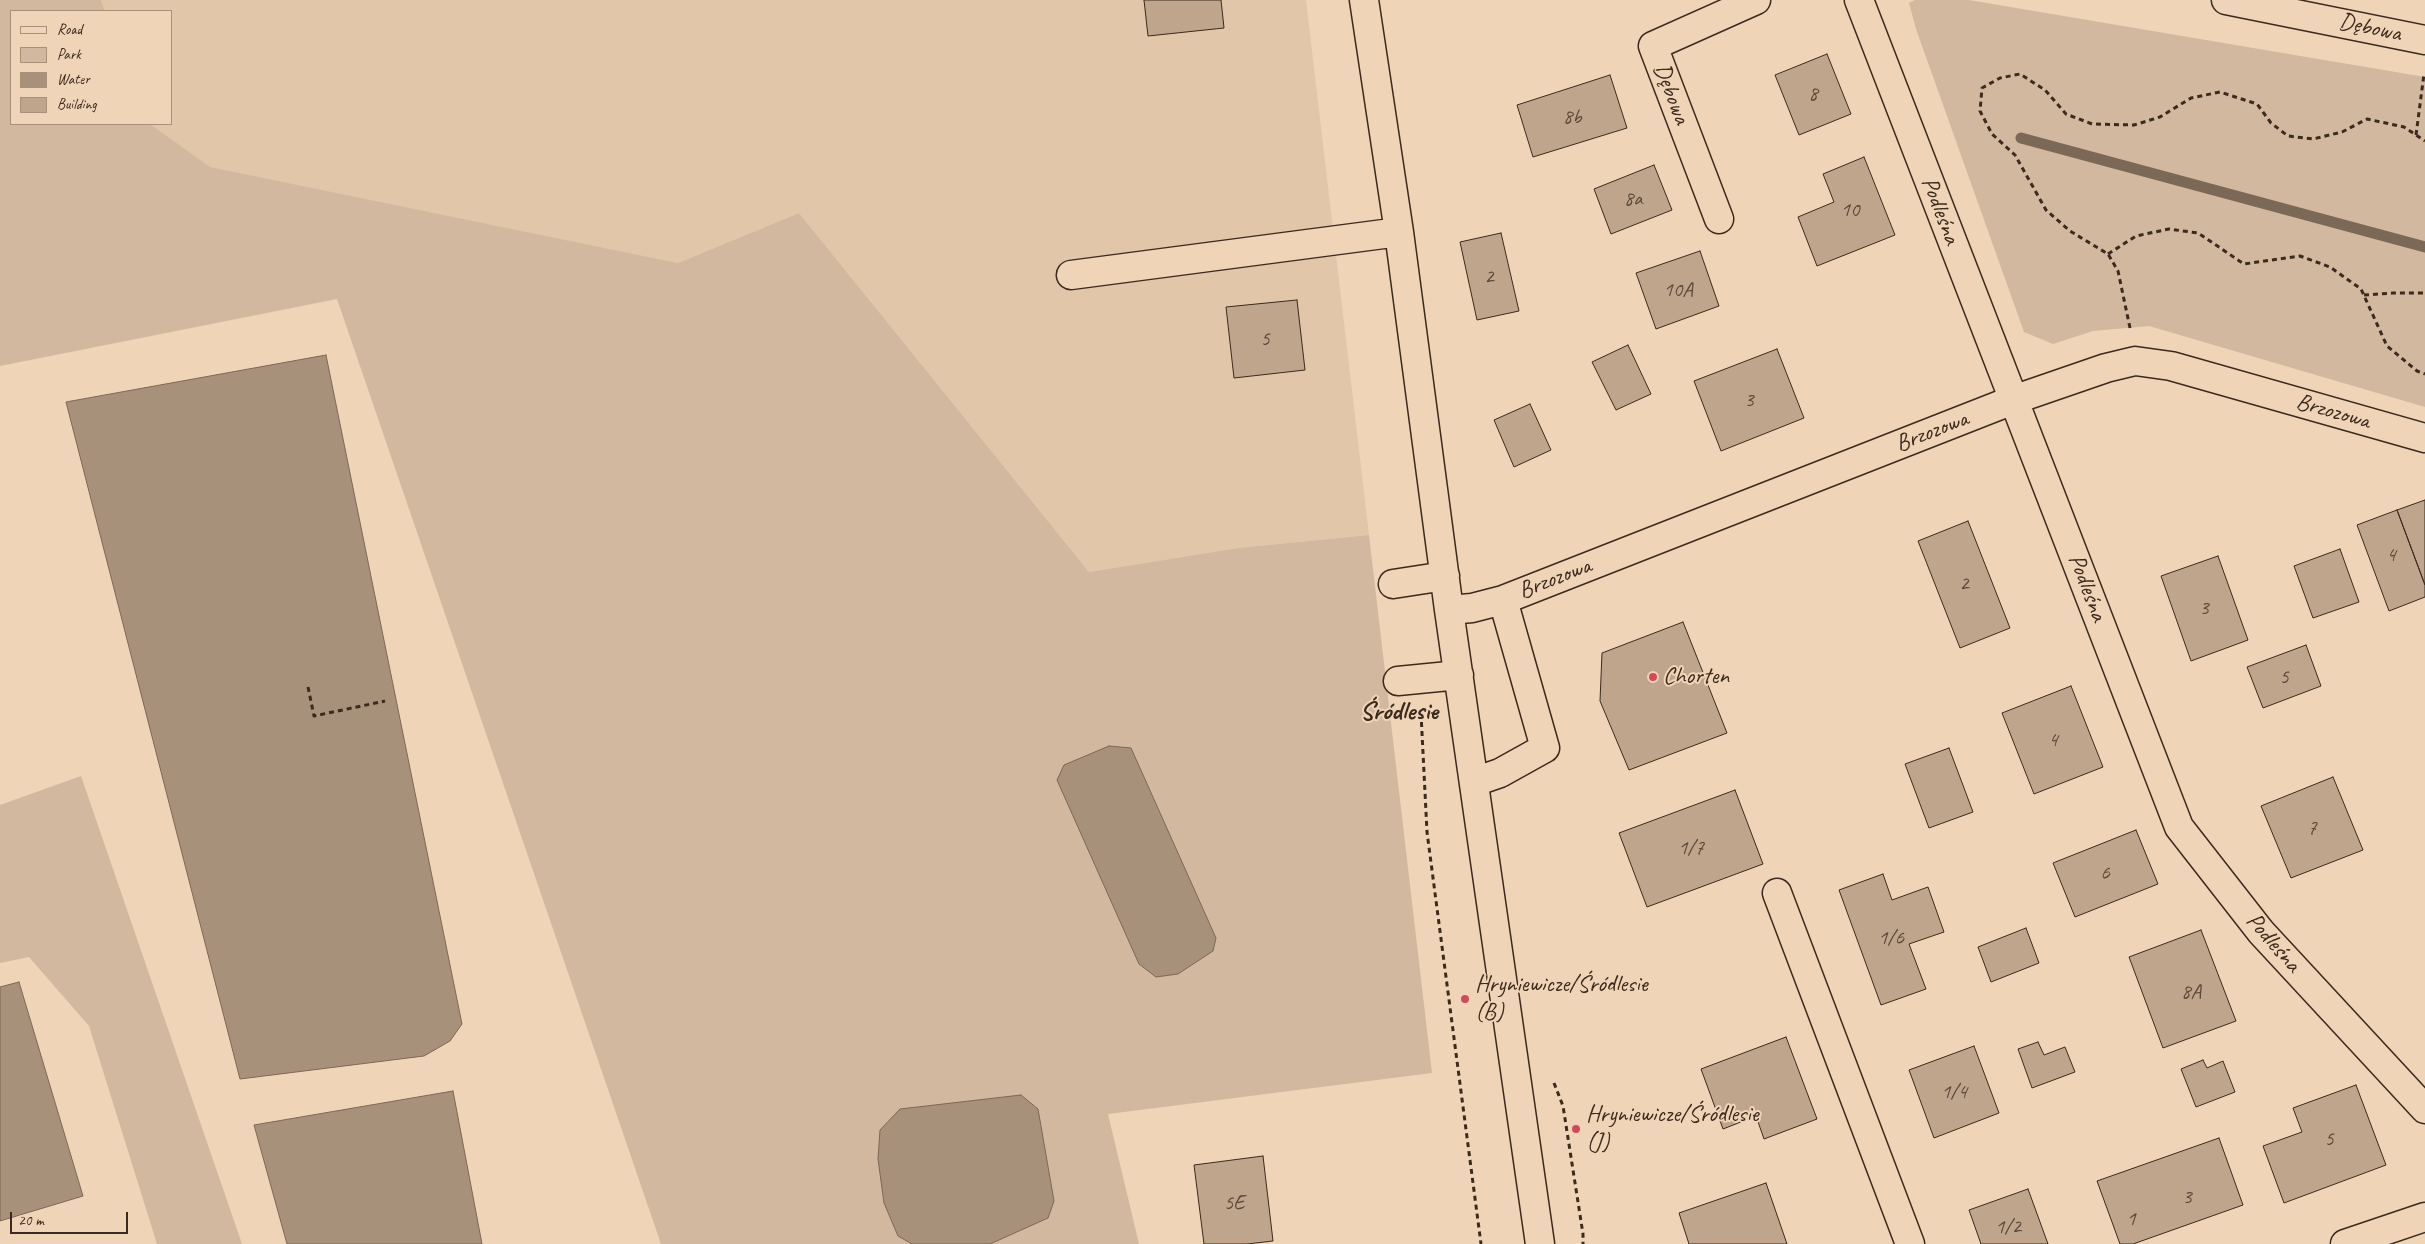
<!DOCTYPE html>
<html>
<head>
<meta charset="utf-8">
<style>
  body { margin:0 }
  #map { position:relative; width:2425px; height:1244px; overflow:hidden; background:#f0d4b7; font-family:Caveat,sans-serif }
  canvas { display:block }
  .legend { position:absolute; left:10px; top:10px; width:162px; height:115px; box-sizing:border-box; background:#f0d4b7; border:1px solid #a8907a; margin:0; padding:6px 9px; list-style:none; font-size:15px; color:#3b2a1e }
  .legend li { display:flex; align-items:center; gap:10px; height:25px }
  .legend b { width:25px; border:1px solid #a8907a }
  .scale { position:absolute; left:10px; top:1212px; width:118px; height:22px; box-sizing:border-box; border:2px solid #3b2a1e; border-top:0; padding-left:6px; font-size:15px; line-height:18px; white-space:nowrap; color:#3b2a1e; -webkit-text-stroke:4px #f0d4b7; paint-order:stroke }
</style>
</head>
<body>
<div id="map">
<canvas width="2425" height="1244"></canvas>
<ul class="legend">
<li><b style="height:6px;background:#f0d4b7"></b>Road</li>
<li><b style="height:14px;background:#d2b89e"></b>Park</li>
<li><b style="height:14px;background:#a8917b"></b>Water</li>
<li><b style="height:14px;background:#bea58c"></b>Building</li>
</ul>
<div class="scale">20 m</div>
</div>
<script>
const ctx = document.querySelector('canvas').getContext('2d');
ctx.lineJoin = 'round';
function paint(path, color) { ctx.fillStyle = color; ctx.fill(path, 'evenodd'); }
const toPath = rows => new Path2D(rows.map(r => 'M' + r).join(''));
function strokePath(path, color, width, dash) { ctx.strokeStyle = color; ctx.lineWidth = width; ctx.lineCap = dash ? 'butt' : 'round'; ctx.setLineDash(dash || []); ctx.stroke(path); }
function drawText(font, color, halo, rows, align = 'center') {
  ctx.font = font + ' Caveat,sans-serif'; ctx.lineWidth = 4; ctx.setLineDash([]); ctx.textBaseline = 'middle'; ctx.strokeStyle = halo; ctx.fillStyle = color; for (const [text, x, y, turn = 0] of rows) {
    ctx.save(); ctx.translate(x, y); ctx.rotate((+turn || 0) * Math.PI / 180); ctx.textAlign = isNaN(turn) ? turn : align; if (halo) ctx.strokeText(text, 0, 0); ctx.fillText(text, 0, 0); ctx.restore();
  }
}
const built = toPath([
  [101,0,1306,0,1369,535,1238,548,1089,572,799,213,678,263,209,167,150,124,171,124,171,11,105,11]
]);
const green = toPath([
  [0,0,101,0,105,11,11,11,11,124,150,124,210,167,678,263,799,213,1089,572,1238,548,1369,535,1432,1073,1108,1114,1139,1244,661,1244,337,299,0,366],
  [1915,0,1969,0,2425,77,2425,407,2149,326,2093,331,2053,344,2024,332,1916,29,1909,3],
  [81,776,242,1244,157,1244,89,1026,29,957,0,963,0,805]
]);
const water = toPath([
  [326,355,462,1024,450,1041,424,1056,240,1079,66,402,326,355],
  [1109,746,1131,748,1216,938,1213,951,1178,974,1156,977,1139,964,1057,780,1064,765,1109,746],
  [19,982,83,1196,0,1221,0,987,19,982],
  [453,1091,482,1244,287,1244,254,1125,453,1091],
  [1021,1095,1038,1109,1054,1201,1048,1218,990,1244,912,1244,898,1236,884,1203,878,1159,880,1130,900,1109,1021,1095]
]);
const stream = toPath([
  [2021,138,2425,247]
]);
const building = toPath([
  [1144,0,1221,0,1224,28,1148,36,1144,0],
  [1827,54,1851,114,1799,135,1775,75,1827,54],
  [1610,75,1627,128,1533,157,1517,105,1610,75],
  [1864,157,1895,235,1817,266,1798,217,1834,202,1823,174,1864,157],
  [1654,165,1672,210,1611,234,1594,189,1654,165],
  [1501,233,1519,311,1477,320,1460,242,1501,233],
  [1700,251,1719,306,1656,329,1636,273,1700,251],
  [1297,300,1305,370,1234,378,1226,307,1297,300],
  [1628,345,1651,394,1616,410,1592,362,1628,345],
  [1777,349,1804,418,1721,451,1694,381,1777,349],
  [1530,404,1551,450,1514,467,1494,420,1530,404],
  [2425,500,2425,585,2397,510,2425,500],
  [2397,510,2425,585,2425,597,2389,611,2357,525,2397,510],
  [1968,521,2010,628,1960,648,1918,541,1968,521],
  [2340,549,2359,602,2313,618,2294,566,2340,549],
  [2218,556,2248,640,2191,661,2161,576,2218,556],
  [1683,622,1727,733,1629,770,1600,701,1602,653,1683,622],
  [2306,645,2321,686,2263,708,2247,667,2306,645],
  [2071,686,2103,767,2034,794,2002,713,2071,686],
  [1949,748,1973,812,1929,828,1905,764,1949,748],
  [2333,777,2363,850,2291,878,2261,806,2333,777],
  [1735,790,1763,864,1647,907,1619,833,1735,790],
  [2136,830,2158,884,2075,917,2053,863,2136,830],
  [1883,874,1892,900,1928,887,1944,932,1909,944,1926,989,1881,1005,1839,890,1883,874],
  [2026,928,2039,963,1991,982,1978,947,2026,928],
  [2201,930,2236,1021,2163,1048,2129,957,2201,930],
  [1786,1037,1817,1119,1764,1139,1756,1116,1723,1129,1701,1069,1786,1037],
  [2038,1042,2044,1055,2065,1047,2075,1072,2032,1088,2018,1049,2038,1042],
  [1974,1046,1999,1113,1934,1138,1909,1070,1974,1046],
  [2203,1060,2207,1068,2223,1061,2235,1092,2196,1107,2181,1069,2203,1060],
  [2356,1085,2386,1165,2284,1203,2263,1146,2302,1132,2293,1108,2356,1085],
  [2219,1138,2243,1205,2133,1244,2120,1244,2097,1181,2219,1138],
  [1263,1156,1273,1241,1247,1244,1204,1244,1194,1165,1263,1156],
  [1766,1183,1787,1244,1689,1244,1679,1213,1766,1183],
  [2028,1189,2048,1244,1981,1244,1969,1210,2028,1189]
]);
const path = toPath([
  [2416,135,2424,74],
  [2108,254,2136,236,2169,229,2198,233,2244,264,2300,256,2330,267,2361,289,2387,346,2417,371,2425,374],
  [2364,295,2393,293,2425,293],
  [2130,328,2118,271,2108,254,2070,231,2046,210,2015,155,1992,134,1980,111,1982,88,2000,78,2020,74,2045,90,2066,114,2092,124,2134,125,2160,117,2191,98,2220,92,2257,104,2271,123,2288,136,2313,139,2342,132,2367,119,2404,127,2425,141],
  [308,687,314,716,385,701],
  [1421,713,1427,832,1481,1244],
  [1554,1083,1563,1106,1583,1234,1583,1244]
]);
const minor = toPath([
  [1364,0,1399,232,1449,610,1540,1244],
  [1859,0,2179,827,2261,932,2425,1109],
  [2226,0,2425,40],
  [1719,219,1653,46,1756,0],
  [1071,275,1399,232],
  [1393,584,1445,576],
  [1449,610,1472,608,1503,600,2013,400,2106,368,2135,361,2171,366,2425,438],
  [1398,681,1459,675],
  [1474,782,1500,773,1545,748,1503,600],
  [1777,893,1910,1244],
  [2345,1244,2425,1217]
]);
const markers = [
  [1653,677,5,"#d1495b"],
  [1465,999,5,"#d1495b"],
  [1576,1129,5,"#d1495b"]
];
const numberNames = [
  ["8",1813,94],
  ["8b",1572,117],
  ["8a",1633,199],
  ["10",1850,210],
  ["2",1489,277],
  ["10A",1678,290],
  ["5",1265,339],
  ["3",1749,400],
  ["4",2391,555],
  ["2",1964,584],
  ["3",2204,608],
  ["5",2284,677],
  ["4",2053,740],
  ["7",2312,828],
  ["1/7",1691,848],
  ["6",2105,873],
  ["1/6",1891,938],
  ["8A",2191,992],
  ["1/4",1954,1092],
  ["5",2329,1139],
  ["3",2187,1197],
  ["5E",1234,1203],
  ["1",2131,1219],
  ["1/2",2008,1227]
];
const streetNames = [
  ["Dębowa",2370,28,12],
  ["Dębowa",1671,94,69],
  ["Podleśna",1940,211,69],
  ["Brzozowa",2333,412,16],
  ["Brzozowa",1932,432,-21],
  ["Brzozowa",1555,579,-21],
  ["Podleśna",2087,588,69],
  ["Podleśna",2273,943,49]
];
const poiNames = [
  ["Chorten",1663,677],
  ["Hryniewicze/Śródlesie",1475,985],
  ["(B)",1475,1013],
  ["Hryniewicze/Śródlesie",1586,1115],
  ["(J)",1586,1143]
];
const quarterNames = [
  ["Śródlesie",1399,712]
];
paint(built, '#e1c6aa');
paint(green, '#d2b89e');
paint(water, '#a8917b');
strokePath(water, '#7c6856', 1);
strokePath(stream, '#7c6856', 11);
paint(building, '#bea58c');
strokePath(building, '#3b2a1e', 1);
strokePath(minor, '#3b2a1e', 31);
strokePath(path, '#3b2a1e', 3, [5, 4]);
strokePath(minor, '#f0d4b7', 28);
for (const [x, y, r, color] of markers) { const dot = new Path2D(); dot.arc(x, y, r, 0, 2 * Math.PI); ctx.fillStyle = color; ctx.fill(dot); strokePath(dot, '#f0d4b7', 2); }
drawText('21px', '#5c493a', null, numberNames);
drawText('24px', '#3b2a1e', '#f0d4b7', streetNames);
drawText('24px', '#3b2a1e', '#f0d4b7', poiNames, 'left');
drawText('bold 26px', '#3b2a1e', '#f0d4b7', quarterNames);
</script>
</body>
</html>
